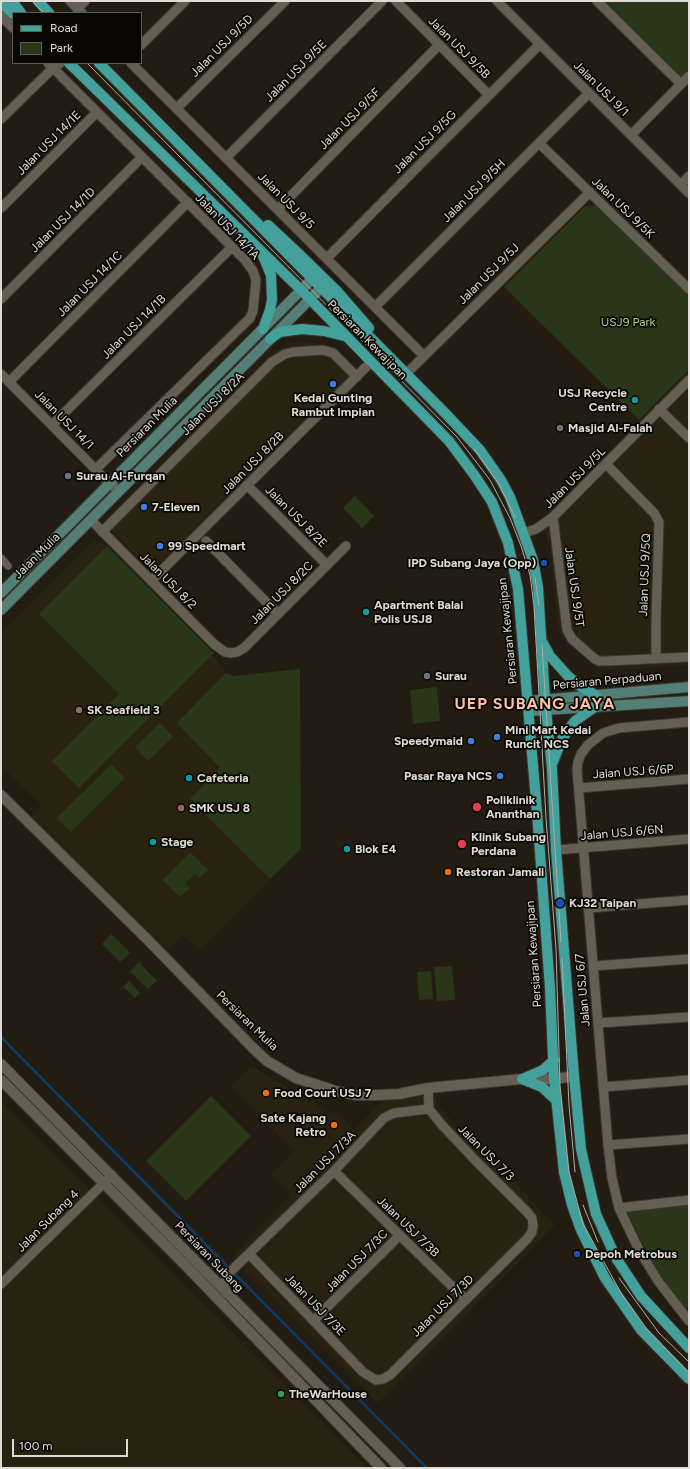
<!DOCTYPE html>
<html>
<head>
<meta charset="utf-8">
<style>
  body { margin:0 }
  #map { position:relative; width:690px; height:1469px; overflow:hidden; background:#221c12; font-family:Figtree,sans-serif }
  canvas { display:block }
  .frame { position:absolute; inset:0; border:2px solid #e0dcd5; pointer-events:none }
  .legend { position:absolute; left:12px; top:12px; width:130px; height:52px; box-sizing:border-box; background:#090704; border:1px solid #5f5c58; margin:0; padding:5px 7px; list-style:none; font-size:12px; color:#e0dcd5 }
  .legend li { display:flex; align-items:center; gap:8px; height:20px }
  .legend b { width:20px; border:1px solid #5f5c58 }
  .scale { position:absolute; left:12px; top:1439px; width:116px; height:18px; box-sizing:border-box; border:2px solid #e0dcd5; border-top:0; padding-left:5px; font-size:12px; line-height:14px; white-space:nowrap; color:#e0dcd5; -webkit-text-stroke:3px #090704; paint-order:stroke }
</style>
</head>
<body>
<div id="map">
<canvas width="690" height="1469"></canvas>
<div class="frame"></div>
<ul class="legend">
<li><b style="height:5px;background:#43a09a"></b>Road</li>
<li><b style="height:11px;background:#293718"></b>Park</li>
</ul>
<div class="scale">100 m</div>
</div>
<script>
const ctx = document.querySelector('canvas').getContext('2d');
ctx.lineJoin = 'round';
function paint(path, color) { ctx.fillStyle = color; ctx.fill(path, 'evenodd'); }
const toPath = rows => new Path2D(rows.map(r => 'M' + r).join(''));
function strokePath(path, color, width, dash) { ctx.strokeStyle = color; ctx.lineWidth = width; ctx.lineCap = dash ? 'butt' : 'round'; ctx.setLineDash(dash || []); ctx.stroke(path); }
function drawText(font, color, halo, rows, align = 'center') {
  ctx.font = font + ' Figtree,sans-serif'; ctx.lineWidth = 3.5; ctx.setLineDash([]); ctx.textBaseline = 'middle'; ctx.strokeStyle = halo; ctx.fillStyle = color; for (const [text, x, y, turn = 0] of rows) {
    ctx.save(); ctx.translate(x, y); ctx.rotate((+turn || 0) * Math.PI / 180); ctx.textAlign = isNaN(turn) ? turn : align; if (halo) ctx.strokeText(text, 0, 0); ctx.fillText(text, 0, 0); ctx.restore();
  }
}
const built = toPath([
  [296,342,317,343,332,349,365,375,160,580,103,522,274,351],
  [689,371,689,665,600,671,559,634,550,547,541,520],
  [94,539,107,546,214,653,213,655,228,675,233,676,300,669,301,849,199,950,183,935,168,949,31,816,41,805,1,766,1,633],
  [251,1066,332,1114,336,1111,354,1130,385,1098,435,1095,437,1105,555,1225,378,1403,232,1257,291,1195,271,1174,294,1151,231,1086],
  [1,1101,368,1468,1,1468]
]);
const green = toPath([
  [604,1,689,1,689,69,681,77],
  [585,206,596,206,689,296,689,370,639,420,504,287],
  [355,496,374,516,362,528,343,508],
  [107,546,214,653,79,788,52,761,119,694,39,614],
  [300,669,301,849,270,879,190,799,220,768,177,723,226,673,233,676],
  [437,687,440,721,413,724,410,690],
  [160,723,173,737,148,761,135,747],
  [111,764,125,778,71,832,57,818],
  [190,852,208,870,199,878,195,874,185,883,190,888,180,897,163,880],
  [111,934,130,953,120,962,102,944],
  [139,962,157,981,148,989,130,971],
  [452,966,455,1000,437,1001,434,967],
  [431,971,433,999,419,1000,417,972],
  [129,981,140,993,135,998,123,987],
  [211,1096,251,1136,186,1201,146,1161],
  [689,1205,689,1306,683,1311,646,1257,649,1256,627,1212]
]);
const stream = toPath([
  [1,1037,230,1269],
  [233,1272,427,1468]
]);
const pedestrian = toPath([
  [1,558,8,566]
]);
const minor = toPath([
  [70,1,82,13],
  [396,1,489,95],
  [497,1,689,193],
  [597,1,681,84],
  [77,9,85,1],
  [1,16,13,28],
  [141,45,185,1],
  [48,63,245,260,253,271,256,280,253,311,250,318,96,469],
  [131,63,424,356],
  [177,108,285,1],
  [1,119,53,68,60,63],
  [631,135,689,76],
  [539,143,689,289],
  [226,158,382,1],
  [681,185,689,176],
  [1,208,97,112],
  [278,209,439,45],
  [327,258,540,44],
  [1,299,142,157],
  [376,306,589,93],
  [1,374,109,483,119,491],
  [406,374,590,192],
  [9,382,188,202],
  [659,409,689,438],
  [52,425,232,247],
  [606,464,654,513,659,522,656,621,656,659],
  [247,485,327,565],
  [553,517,567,630,572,639,595,659,599,661,607,661,689,657],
  [91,520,214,644,225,652,231,653,237,652,244,648,346,546],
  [102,532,272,362,285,354,293,352,323,350,333,353,357,377],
  [524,533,536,529,553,517,689,380],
  [206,541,278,614],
  [151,581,371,362],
  [689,722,619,728,603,733,588,745,581,754,578,762,577,770,608,1145,612,1178,619,1208,639,1250,658,1281,689,1321],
  [579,788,689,779],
  [556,850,689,839],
  [588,908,689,900],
  [593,966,689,959],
  [598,1023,689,1017],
  [603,1087,689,1080],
  [608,1145,689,1139],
  [334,1171,466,1300],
  [619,1208,689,1200],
  [249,1254,363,1372,376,1380,383,1379,390,1375,527,1239,532,1232,533,1226,532,1218,527,1212,475,1160,442,1125,429,1109,428,1088],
  [1,1284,112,1175],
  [226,1293,224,1282,227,1275,334,1171,384,1118,394,1113,429,1109],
  [314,1320,400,1235]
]);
const tertiary = toPath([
  [1,795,148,940,253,1048,267,1061,296,1078,336,1091,355,1095,377,1095,399,1094,428,1088,522,1079,554,1079,574,1076],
  [1,1064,400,1468],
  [1,1080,190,1270,381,1468]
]);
const secondary = toPath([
  [1,593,312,279],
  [1,610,321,288],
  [528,701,689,687],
  [529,711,689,701]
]);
const primary = toPath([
  [12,1,21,13],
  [38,1,49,13],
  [1,3,13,14],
  [69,63,301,290,449,441,475,476,492,502,508,543,518,589,537,812,550,988,554,1079,564,1172,572,1205,581,1230,605,1278,641,1330,689,1379],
  [99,63,446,414,480,450,501,480,510,497,533,560,538,587,545,699,552,769,556,850,574,1076,581,1149,585,1167,596,1214,616,1258,641,1296,689,1348],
  [268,225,300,255,337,291,369,328],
  [263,329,270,310,272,300,271,275,263,256],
  [270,339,280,332,302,329,324,331,344,336],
  [543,643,550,656,568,676,578,685,596,695],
  [553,762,561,741,568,730,575,721,595,707],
  [522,1079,542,1087,556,1100],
  [522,1079,543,1070,554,1060]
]);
const tram = toPath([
  [32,1,44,13],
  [87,63,457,437,490,480,510,518,521,546,530,575,534,606,546,818,556,949,560,1086,569,1172,583,1224,621,1293,646,1328,689,1373],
  [474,449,499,484,515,517],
  [535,577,539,605],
  [542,645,561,942],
  [562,958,569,1105,575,1172],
  [583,1205,598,1242],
  [619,1278,659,1333,689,1362]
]);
const markers = [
  [333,384,4,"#3f7fe0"],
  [635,400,4,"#0f9aa8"],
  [560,428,4,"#6b7280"],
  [68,476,4,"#6b7280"],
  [144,507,4,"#3f7fe0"],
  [160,546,4,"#3f7fe0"],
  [544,563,4,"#1a4fb4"],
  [366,612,4,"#0f9aa8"],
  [427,676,4,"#6b7280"],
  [79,710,4,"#8d6e63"],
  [497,737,4,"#3f7fe0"],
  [471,741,4,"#3f7fe0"],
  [500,776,4,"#3f7fe0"],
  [189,778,4,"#0f9aa8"],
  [477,807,5,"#e0444e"],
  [181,808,4,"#8d6e63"],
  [153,842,4,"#0f9aa8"],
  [462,844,5,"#e0444e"],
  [347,849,4,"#0f9aa8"],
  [448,872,4,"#e8710a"],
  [560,903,5,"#1a4fb4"],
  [266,1093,4,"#e8710a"],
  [334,1125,4,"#e8710a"],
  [577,1254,4,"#1a4fb4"],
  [281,1394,4,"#2e9e5b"]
];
const streetNames = [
  ["Jalan USJ 9/5D",222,46,-45],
  ["Jalan USJ 9/5B",459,48,45],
  ["Jalan USJ 9/5E",296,71,-45],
  ["Jalan USJ 9/1",601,89,45],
  ["Jalan USJ 9/5F",350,119,-45],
  ["Jalan USJ 9/5G",425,142,-45],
  ["Jalan USJ 14/1E",49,143,-45],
  ["Jalan USJ 9/5H",474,191,-45],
  ["Jalan USJ 9/5",286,201,45],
  ["Jalan USJ 9/5K",623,208,44],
  ["Jalan USJ 14/1D",63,220,-45],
  ["Jalan USJ 14/1A",227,227,46],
  ["Jalan USJ 9/5J",489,274,-45],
  ["Jalan USJ 14/1C",90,284,-45],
  ["Jalan USJ 14/1B",134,327,-45],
  ["Persiaran Kewajipan",367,340,45],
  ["Jalan USJ 8/2A",213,404,-45],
  ["Jalan USJ 14/1",64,420,45],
  ["Persiaran Mulia",147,427,-45],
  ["Jalan USJ 8/2B",253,463,-45],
  ["Jalan USJ 9/5L",575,478,-45],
  ["Jalan USJ 8/2E",296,517,45],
  ["Jalan Mulia",37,556,-45],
  ["Jalan USJ 9/5Q",645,575,-88],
  ["Jalan USJ 8/2",168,581,45],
  ["Jalan USJ 9/5T",574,587,82],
  ["Jalan USJ 8/2C",282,593,-45],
  ["Persiaran Kewajipan",508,631,-96],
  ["Persiaran Perpaduan",607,681,-5],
  ["Jalan USJ 6/6P",633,772,-4],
  ["Jalan USJ 6/6N",622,833,-5],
  ["Persiaran Kewajipan",534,954,-94],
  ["Jalan USJ 6/7",583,990,-95],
  ["Persiaran Mulia",247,1021,44],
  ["Jalan USJ 7/3",486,1153,45],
  ["Jalan USJ 7/3A",325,1162,-45],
  ["Jalan Subang 4",48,1221,-45],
  ["Jalan USJ 7/3B",408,1227,44],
  ["Persiaran Subang",209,1257,46],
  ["Jalan USJ 7/3C",357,1261,-45],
  ["Jalan USJ 7/3E",315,1305,46],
  ["Jalan USJ 7/3D",443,1306,-45]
];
const parkNames = [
  ["USJ9 Park",628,322]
];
const poiNames = [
  ["USJ Recycle",627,393,"right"],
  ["Centre",627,407,"right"],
  ["Kedai Gunting",333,398,"center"],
  ["Rambut Impian",333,412,"center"],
  ["Masjid Al-Falah",568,428],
  ["Surau Al-Furqan",76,476],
  ["7-Eleven",152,507],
  ["99 Speedmart",168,546],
  ["IPD Subang Jaya (Opp)",536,563,"right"],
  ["Apartment Balai",374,605],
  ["Polis USJ8",374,619],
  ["Surau",435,676],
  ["SK Seafield 3",87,710],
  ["Mini Mart Kedai",505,730],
  ["Runcit NCS",505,744],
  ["Speedymaid",463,741,"right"],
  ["Pasar Raya NCS",492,776,"right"],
  ["Cafeteria",197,778],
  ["Poliklinik",486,800],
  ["Ananthan",486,814],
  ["SMK USJ 8",189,808],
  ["Klinik Subang",471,837],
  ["Perdana",471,851],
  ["Stage",161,842],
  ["Blok E4",355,849],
  ["Restoran Jamali",456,872],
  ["KJ32 Taipan",569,903],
  ["Food Court USJ 7",274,1093],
  ["Sate Kajang",326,1118,"right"],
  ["Retro",326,1132,"right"],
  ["Depoh Metrobus",585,1254],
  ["TheWarHouse",289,1394]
];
const districtNames = [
  ["UEP SUBANG JAYA",535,704]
];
paint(built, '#2a2211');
paint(green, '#293718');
strokePath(stream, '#0f3a63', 2.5);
strokePath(pedestrian, '#3a3630', 9);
strokePath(minor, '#3a3630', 11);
strokePath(tertiary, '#3a3630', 12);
strokePath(secondary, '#3a3630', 12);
strokePath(primary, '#3a3630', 12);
strokePath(pedestrian, '#655e52', 7);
strokePath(minor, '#655e52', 9);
strokePath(tertiary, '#655e52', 10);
strokePath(secondary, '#547f76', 10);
strokePath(primary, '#43a09a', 10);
strokePath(tram, '#b1aca4', 1);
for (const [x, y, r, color] of markers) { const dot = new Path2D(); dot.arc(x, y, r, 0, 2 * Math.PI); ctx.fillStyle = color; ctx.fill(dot); strokePath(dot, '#090704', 1.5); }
drawText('12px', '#e0dcd5', '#090704', streetNames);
drawText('12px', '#afd583', '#090704', parkNames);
drawText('bold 12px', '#e0dcd5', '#090704', poiNames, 'left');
ctx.letterSpacing = '1px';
drawText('bold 16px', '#fcc0a2', '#090704', districtNames);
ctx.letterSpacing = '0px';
</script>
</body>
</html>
